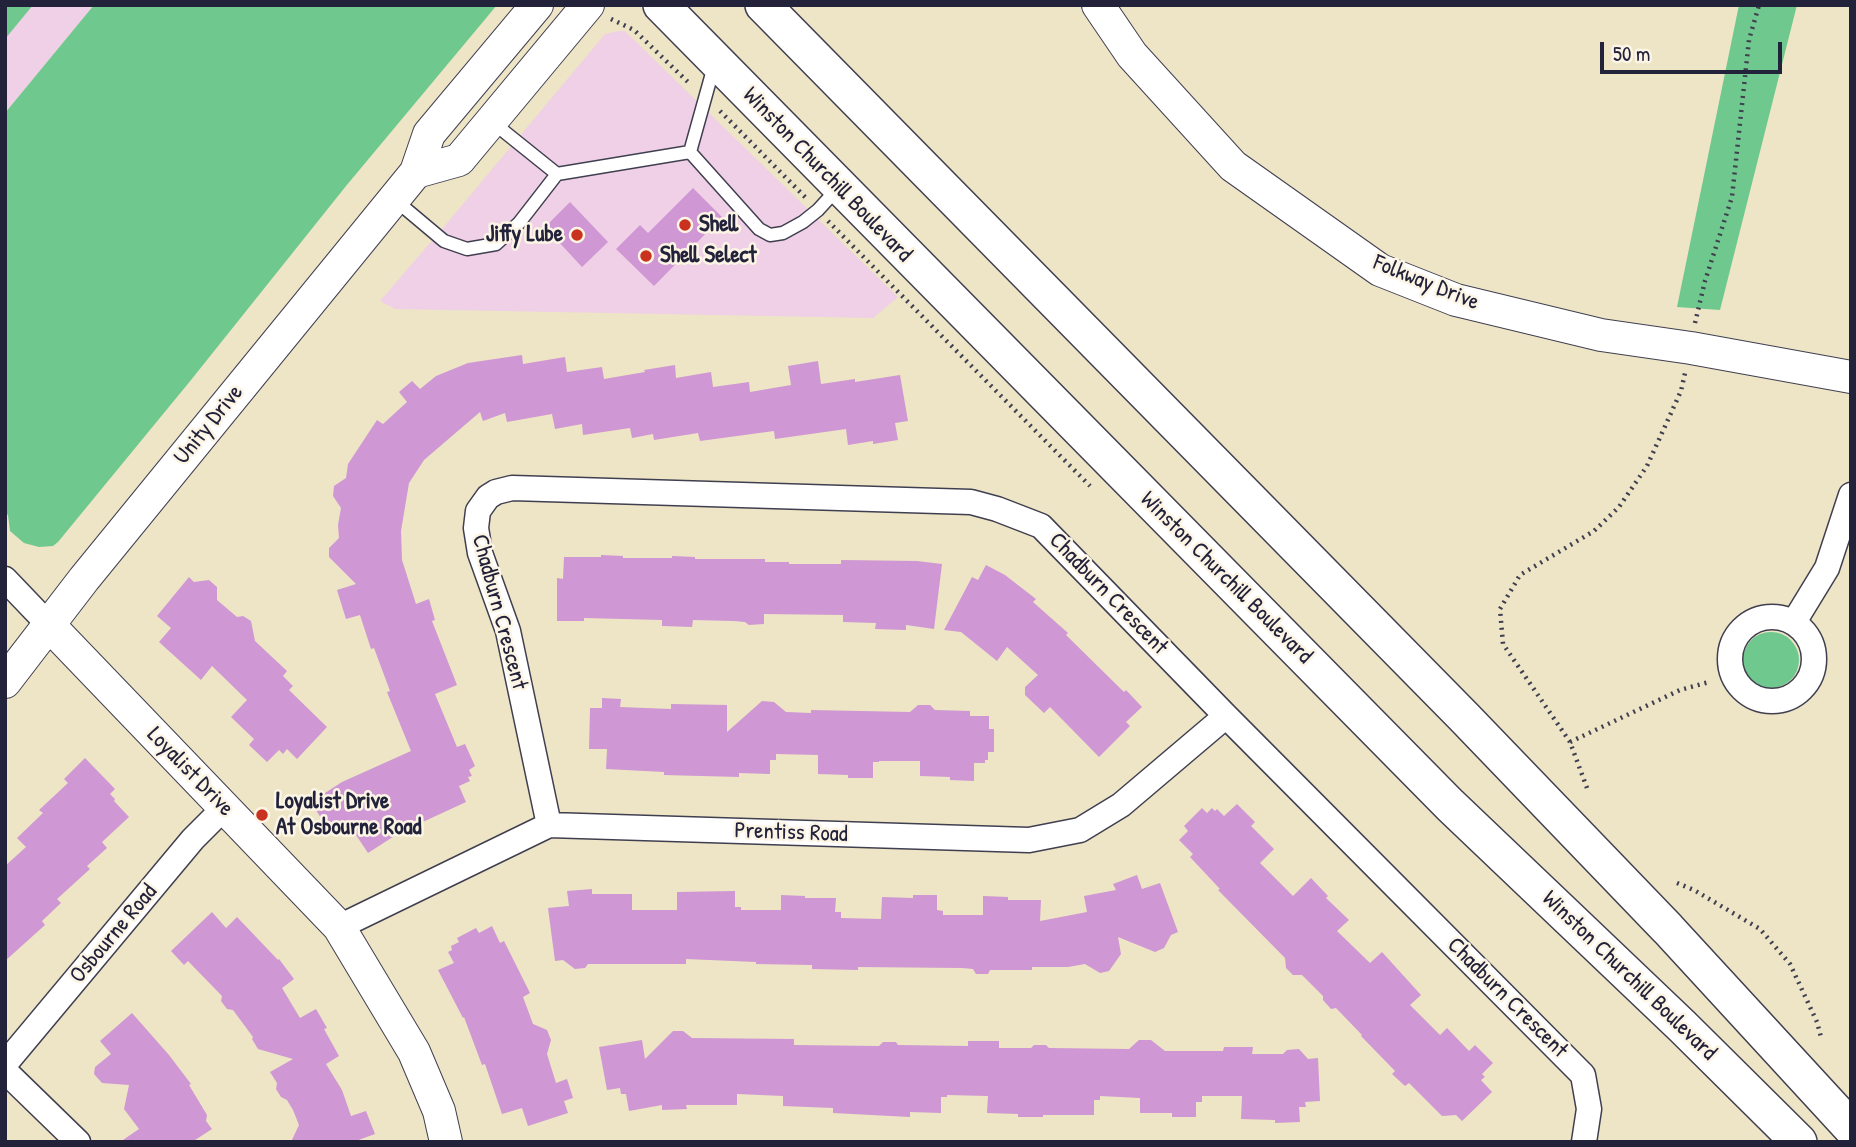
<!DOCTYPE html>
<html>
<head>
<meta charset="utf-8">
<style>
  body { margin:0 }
  #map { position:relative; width:1856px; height:1147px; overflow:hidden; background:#ede5c6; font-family:"Patrick Hand",sans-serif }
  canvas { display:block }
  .frame { position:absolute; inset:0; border:7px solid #22223b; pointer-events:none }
  .scale { position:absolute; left:1600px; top:42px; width:182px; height:32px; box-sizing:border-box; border:4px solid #22223b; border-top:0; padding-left:9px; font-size:21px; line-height:24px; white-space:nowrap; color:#22223b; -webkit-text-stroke:5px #fcf5e5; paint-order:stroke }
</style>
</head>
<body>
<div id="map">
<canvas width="1856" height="1147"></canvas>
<div class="frame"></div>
<div class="scale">50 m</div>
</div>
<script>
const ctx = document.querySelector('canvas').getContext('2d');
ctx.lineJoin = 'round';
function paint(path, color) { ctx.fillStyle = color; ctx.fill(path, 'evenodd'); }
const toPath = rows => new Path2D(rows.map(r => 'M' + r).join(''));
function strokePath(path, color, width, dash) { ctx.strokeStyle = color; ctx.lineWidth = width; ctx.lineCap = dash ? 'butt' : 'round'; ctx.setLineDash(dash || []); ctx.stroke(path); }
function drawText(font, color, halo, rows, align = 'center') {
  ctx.font = font + ' "Patrick Hand",sans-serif'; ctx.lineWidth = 5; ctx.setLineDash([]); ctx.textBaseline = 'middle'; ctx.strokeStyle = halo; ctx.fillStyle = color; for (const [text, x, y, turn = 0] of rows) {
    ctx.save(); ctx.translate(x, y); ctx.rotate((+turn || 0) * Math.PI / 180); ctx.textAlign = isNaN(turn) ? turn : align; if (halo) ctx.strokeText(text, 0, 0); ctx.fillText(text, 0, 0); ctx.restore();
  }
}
const built = toPath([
  [5,5,94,5,5,113],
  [619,31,625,31,629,35,898,297,873,318,395,309,380,301,448,222,605,34]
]);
const green = toPath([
  [5,5,33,5,5,39],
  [94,5,497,5,346,186,191,380,58,542,53,546,39,547,24,543,10,531,8,515,5,512,5,113],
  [1739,5,1797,5,1720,310,1677,307],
  '1743 660a28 28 0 1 1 56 0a28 28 0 1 1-56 0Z'
]);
const building = toPath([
  [693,188,722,217,654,286,616,249,640,225,648,233],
  [570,202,608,242,582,267,545,227],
  [522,355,523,364,565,357,567,372,602,367,604,379,645,372,644,370,675,365,676,378,711,372,713,387,749,382,750,392,791,385,788,366,818,361,821,384,855,379,855,382,900,375,908,421,895,423,898,440,873,444,873,441,848,445,846,429,775,439,774,431,700,441,698,433,654,440,653,434,632,438,630,428,583,435,582,424,555,429,552,414,507,422,505,413,483,421,480,412,424,460,409,483,401,531,402,560,416,604,429,599,435,620,432,621,457,685,435,694,457,747,465,744,475,766,469,770,472,776,468,777,470,781,459,786,466,802,399,833,368,853,346,820,329,831,311,802,342,782,411,751,387,692,390,691,374,648,371,649,360,615,346,619,337,590,356,584,329,557,329,548,339,538,338,525,341,508,333,496,334,486,346,478,348,464,377,420,383,424,407,402,399,392,412,381,420,389,436,376,468,363],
  [601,555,623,556,623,558,672,558,672,556,695,557,695,559,765,559,765,562,789,562,789,564,841,564,841,560,917,561,942,564,934,629,906,625,906,630,875,629,876,623,843,622,843,615,764,614,764,624,749,625,745,622,734,621,693,620,692,627,662,626,662,620,584,618,584,621,557,621,557,578,563,579,564,557,601,557],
  [986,565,1005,575,1036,599,1033,602,1068,633,1066,635,1124,692,1126,690,1142,707,1126,722,1130,726,1099,757,1050,707,1044,713,1025,695,1025,687,1038,675,1007,647,997,661,961,632,944,630,972,577,978,580],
  [189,577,194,582,209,580,217,587,217,600,237,617,243,616,251,621,255,641,287,671,283,676,293,686,289,690,327,727,297,759,287,749,283,754,279,750,267,762,249,745,254,739,231,717,247,700,212,666,201,680,159,642,171,628,157,616],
  [602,698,621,699,620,707,671,709,671,704,727,705,727,732,762,701,774,702,786,712,811,713,811,710,910,712,918,705,930,705,935,710,970,711,970,716,989,716,989,729,994,729,994,752,988,752,988,760,985,760,985,763,974,763,974,781,950,780,950,777,920,776,920,761,879,761,879,762,873,762,873,778,848,778,848,775,818,774,818,755,776,754,776,760,770,760,770,774,739,773,739,777,664,775,664,772,606,769,607,749,589,749,590,708,602,708],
  [85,758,115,789,110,794,115,799,114,801,129,817,102,842,107,848,87,866,90,869,57,899,61,903,42,921,45,925,5,961,5,866,26,847,17,838,43,813,39,810,68,783,64,779],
  [1237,804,1255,822,1251,826,1274,849,1260,863,1293,896,1311,878,1328,896,1326,898,1349,920,1337,931,1370,963,1382,952,1421,995,1410,1005,1440,1035,1447,1028,1469,1051,1475,1045,1493,1063,1482,1074,1485,1077,1481,1080,1492,1092,1462,1121,1456,1115,1442,1116,1409,1083,1405,1086,1392,1074,1395,1071,1361,1036,1362,1035,1336,1008,1331,1009,1323,1000,1323,996,1302,975,1293,975,1286,968,1285,958,1218,890,1220,889,1190,857,1193,854,1179,840,1188,831,1184,826,1202,808,1207,813,1212,808,1215,811,1217,809,1224,816],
  [1137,875,1142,889,1160,883,1178,932,1171,935,1164,948,1155,952,1118,937,1121,954,1109,971,1100,973,1085,964,1068,967,1032,967,1032,970,990,970,988,974,976,974,973,969,962,968,858,967,858,970,812,969,812,965,756,964,756,962,686,959,686,964,588,964,585,968,575,969,563,960,555,961,548,908,569,906,567,891,592,889,592,894,632,894,632,910,677,910,677,892,735,891,735,907,741,907,741,910,781,910,781,895,805,896,805,898,836,898,835,912,841,912,841,918,881,919,882,897,913,898,913,895,937,895,937,910,943,911,943,915,983,915,983,896,1008,897,1008,900,1041,900,1040,921,1087,912,1084,896,1116,890,1113,884],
  [212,912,226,928,237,917,278,960,279,959,294,979,282,988,300,1018,316,1009,327,1028,324,1029,339,1056,326,1064,342,1090,351,1116,366,1111,375,1134,353,1142,291,1142,299,1125,293,1110,287,1100,281,1097,276,1089,277,1083,270,1072,293,1059,258,1049,252,1039,253,1037,233,1010,227,1009,221,1001,222,996,188,961,184,965,171,951],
  [492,926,500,943,504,941,530,993,523,997,533,1024,547,1030,551,1040,547,1054,556,1083,567,1079,573,1098,564,1101,568,1113,528,1126,522,1108,502,1114,485,1064,482,1065,464,1017,463,1018,438,970,454,963,448,952,452,950,451,946,459,942,457,938,476,928,479,933],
  [132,1013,169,1055,191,1084,189,1085,207,1115,206,1121,212,1129,192,1142,120,1142,139,1129,124,1109,129,1085,102,1083,94,1074,95,1067,111,1054,100,1041],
  [673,1031,683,1031,692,1038,794,1039,794,1045,879,1046,883,1042,896,1042,898,1045,968,1046,968,1041,999,1041,999,1048,1031,1048,1034,1045,1046,1045,1049,1048,1129,1049,1139,1040,1151,1040,1165,1051,1223,1051,1224,1047,1253,1047,1252,1054,1283,1054,1287,1050,1299,1049,1308,1059,1318,1058,1320,1101,1305,1102,1306,1107,1299,1107,1300,1122,1275,1123,1275,1120,1241,1119,1242,1096,1202,1096,1202,1102,1196,1102,1196,1117,1172,1117,1172,1113,1140,1113,1140,1098,1100,1096,1100,1100,1094,1100,1094,1115,1043,1115,1043,1117,1018,1117,1018,1114,987,1113,988,1096,947,1095,947,1097,941,1097,941,1113,910,1112,910,1117,833,1113,833,1108,783,1106,783,1096,737,1094,737,1105,686,1105,687,1109,662,1110,662,1105,629,1111,626,1094,621,1094,620,1088,607,1090,599,1047,642,1040,645,1059]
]);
const path = toPath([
  [611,19,634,30,690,84],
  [720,111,807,199],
  [828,221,1090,486],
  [1695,323,1705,281,1732,197,1749,40,1759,5],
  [1570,742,1680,690,1709,682],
  [1587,788,1570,742,1503,644,1500,609,1520,575,1594,531,1619,507,1647,466,1681,391,1685,373],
  [1677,883,1694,890,1760,929,1790,964,1817,1022,1821,1037]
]);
const service = toPath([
  [491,121,557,174],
  [690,152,759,229,770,235,783,233,803,222,818,210,839,187],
  [394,199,444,241,467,249,496,244,519,223,557,174,690,152,714,66]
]);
const minor = toPath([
  [5,579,49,625],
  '1730 659a42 42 0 1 1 84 0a42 42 0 1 1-84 0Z',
  [1794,622,1827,568,1851,495],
  [549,825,508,631,480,553,476,528,478,511,488,497,496,492,512,488,971,502,997,509,1041,526,1226,716,1583,1075,1589,1109,1584,1142],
  [339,927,549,825,1029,840,1080,830,1121,805,1226,716],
  [5,1064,193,839,225,807],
  [5,1071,78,1142]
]);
const tertiary = toPath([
  [1098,5,1132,55,1233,166,1380,270,1456,300,1601,335,1691,348,1851,377],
  [416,172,459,160,588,5],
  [49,625,339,927,414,1052,439,1111,446,1142],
  [5,682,84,579,416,172,429,134,537,5]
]);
const secondary = toPath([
  [661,5,1450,805,1682,1026,1799,1142],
  [763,5,1464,717,1668,929,1851,1128]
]);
const markers = [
  [685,225,7,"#c8321e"],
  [577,235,7,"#c8321e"],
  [646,256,7,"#c8321e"],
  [262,815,7,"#c8321e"]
];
const streetNames = [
  ["Winston Churchill Boulevard",827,175,46],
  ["Folkway Drive",1426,283,22],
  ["Unity Drive",209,425,-51],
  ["Winston Churchill Boulevard",1226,578,45],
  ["Chadburn Crescent",1108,594,46],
  ["Chadburn Crescent",499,612,75],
  ["Loyalist Drive",190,772,46],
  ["Prentiss Road",791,833,2],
  ["Osbourne Road",114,934,-50],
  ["Winston Churchill Boulevard",1629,976,44],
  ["Chadburn Crescent",1507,998,45]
];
const poiNames = [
  ["Shell",699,225],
  ["Jiffy Lube",563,235,"right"],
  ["Shell Select",660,256],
  ["Loyalist Drive",276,802],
  ["At Osbourne Road",276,828]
];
paint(built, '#efd0e6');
paint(green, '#6fc88e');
paint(building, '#cf97d3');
strokePath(service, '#403f50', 15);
strokePath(minor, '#403f50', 27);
strokePath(tertiary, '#403f50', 34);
strokePath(secondary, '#403f50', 38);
strokePath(path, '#403f50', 4.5, [2, 5]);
strokePath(service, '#fff', 12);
strokePath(minor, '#fff', 24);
strokePath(tertiary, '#fff', 32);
strokePath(secondary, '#fff', 35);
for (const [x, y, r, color] of markers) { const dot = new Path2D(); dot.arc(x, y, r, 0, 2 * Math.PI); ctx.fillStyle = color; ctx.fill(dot); strokePath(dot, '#fcf5e5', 2.5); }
drawText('23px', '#22223b', '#fcf5e5', streetNames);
drawText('bold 23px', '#22223b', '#fcf5e5', poiNames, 'left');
</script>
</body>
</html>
